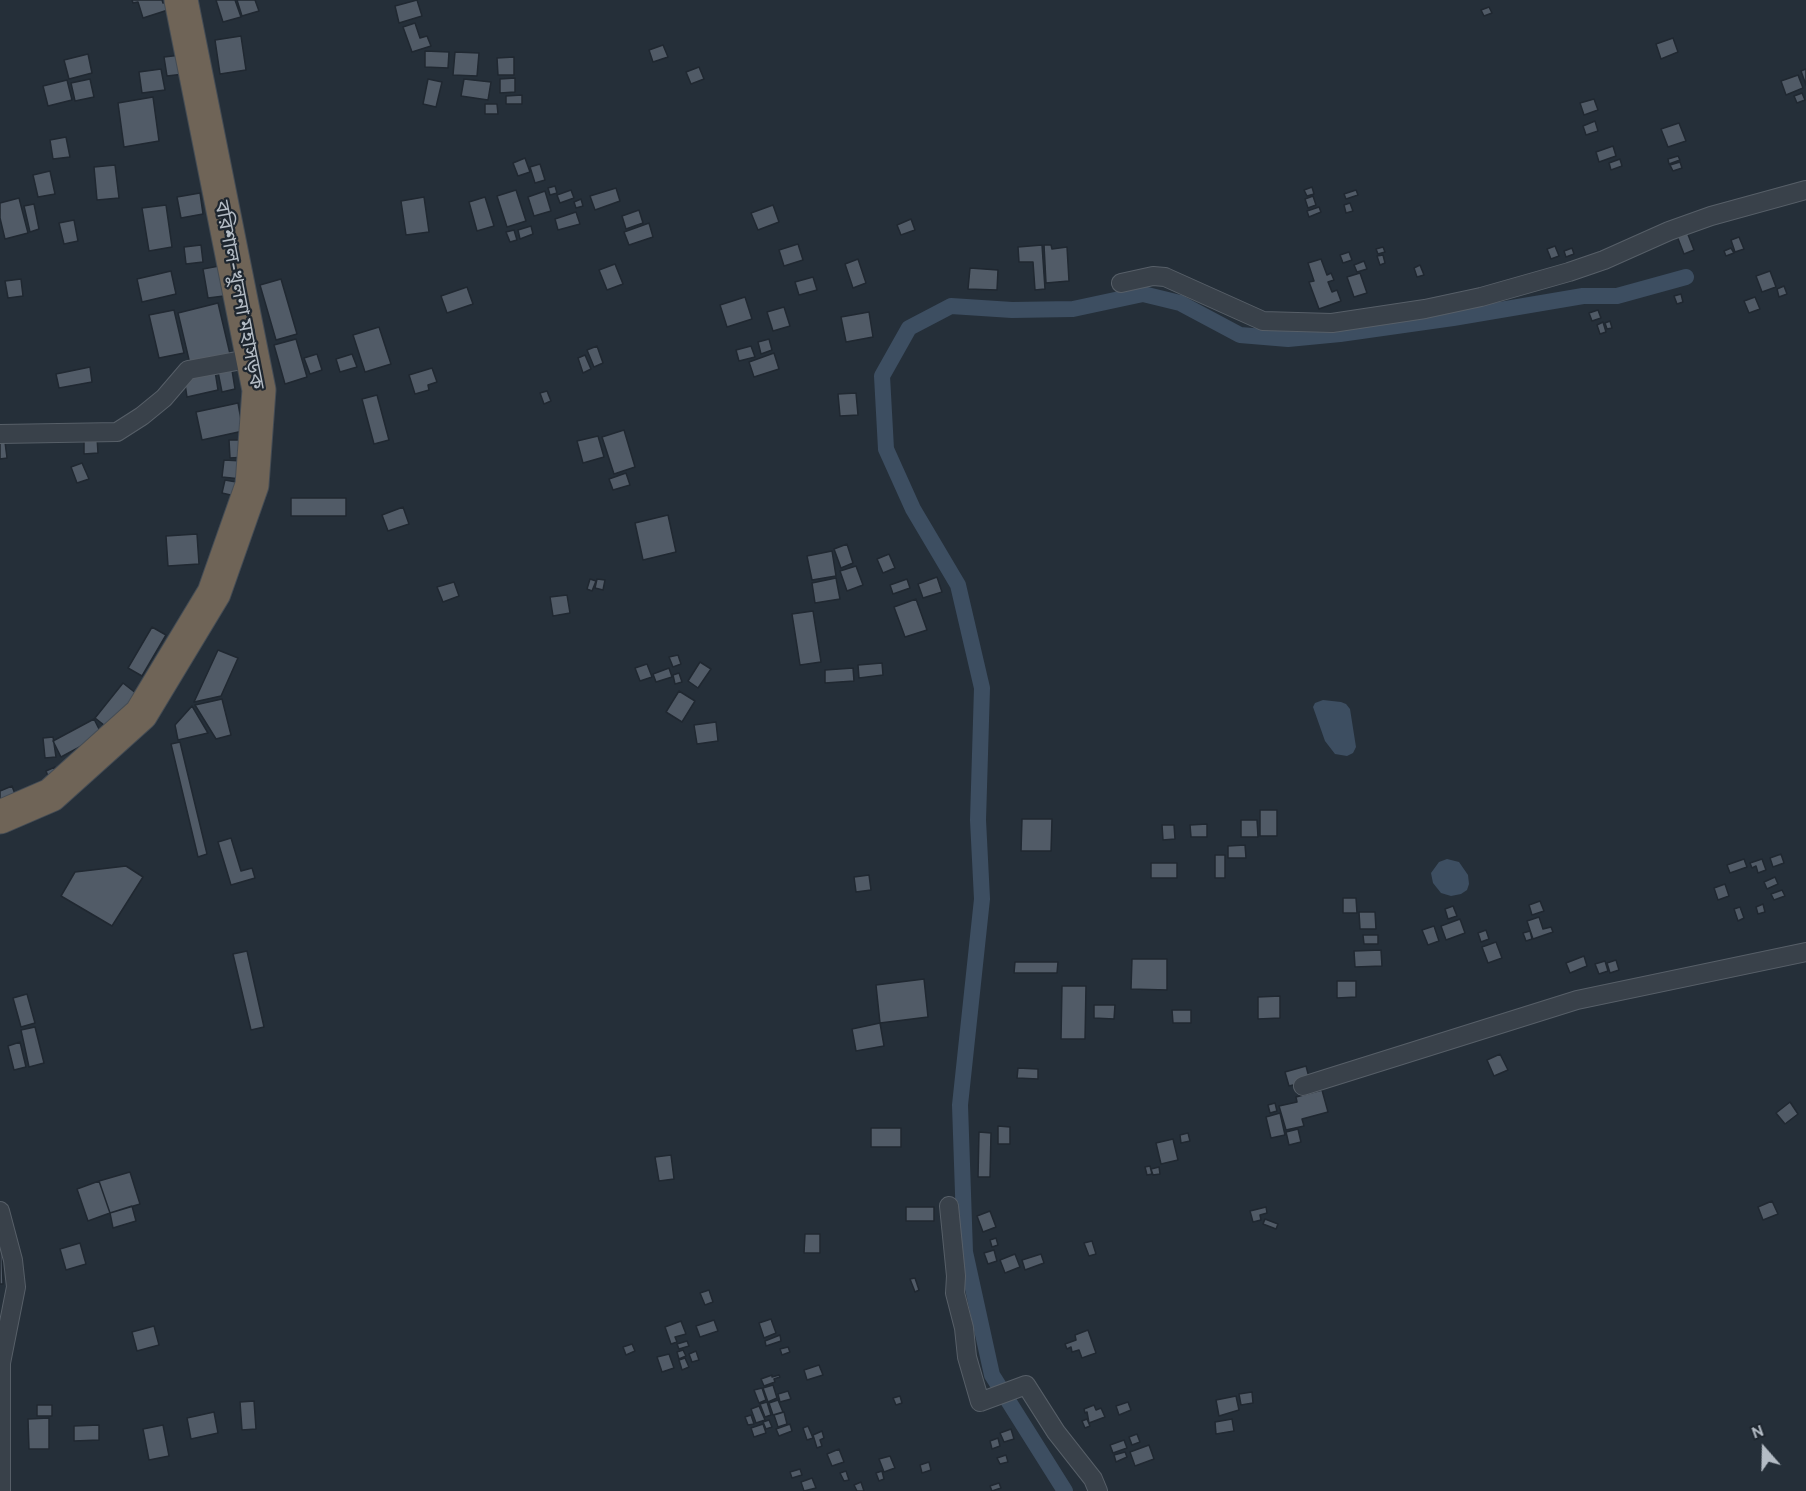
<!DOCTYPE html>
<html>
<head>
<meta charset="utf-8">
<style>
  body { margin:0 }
  #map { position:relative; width:1806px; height:1491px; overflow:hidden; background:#252f39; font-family:Cabin,sans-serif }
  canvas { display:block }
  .north { position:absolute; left:1734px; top:1419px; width:60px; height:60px; -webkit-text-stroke:4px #1e262f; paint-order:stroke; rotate:340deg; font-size:16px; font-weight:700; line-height:24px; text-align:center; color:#b4bcc5 }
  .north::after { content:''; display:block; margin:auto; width:21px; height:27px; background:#b4bcc5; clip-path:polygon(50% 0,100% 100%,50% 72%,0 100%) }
</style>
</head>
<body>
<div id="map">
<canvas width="1806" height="1491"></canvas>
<div class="north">N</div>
</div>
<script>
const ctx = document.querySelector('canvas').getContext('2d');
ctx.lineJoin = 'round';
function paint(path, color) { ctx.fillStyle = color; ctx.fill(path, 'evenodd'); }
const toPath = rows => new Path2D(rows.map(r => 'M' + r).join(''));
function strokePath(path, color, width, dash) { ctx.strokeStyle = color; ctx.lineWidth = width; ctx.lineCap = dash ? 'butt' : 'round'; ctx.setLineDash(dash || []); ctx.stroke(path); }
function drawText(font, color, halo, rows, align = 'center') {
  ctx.font = font + ' Cabin,"Noto Sans Bengali",sans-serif'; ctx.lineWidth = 4.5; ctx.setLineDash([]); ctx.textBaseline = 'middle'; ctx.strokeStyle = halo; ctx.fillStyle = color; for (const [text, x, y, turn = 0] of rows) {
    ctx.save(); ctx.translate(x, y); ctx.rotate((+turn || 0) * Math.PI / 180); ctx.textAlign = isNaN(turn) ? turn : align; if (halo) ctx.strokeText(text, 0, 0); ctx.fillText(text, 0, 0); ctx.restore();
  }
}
const water = toPath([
  [1323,700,1341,702,1346,704,1350,709,1356,747,1353,753,1347,756,1335,754,1325,741,1313,707,1315,703],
  [1447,859,1459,862,1468,875,1469,884,1467,890,1461,894,1451,896,1441,893,1433,883,1431,873,1439,862]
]);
const canal = toPath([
  [1065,1491,992,1375,965,1252,960,1105,982,899,978,820,982,688,958,585,913,509,886,449,882,376,909,328,951,306,1012,310,1073,309,1143,294,1180,303,1240,335,1288,339,1340,334,1453,318,1583,296,1617,296,1686,277]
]);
const building = toPath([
  [132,0,162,0,163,3,169,1,171,9,143,18,138,2,133,3,132,0],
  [216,0,235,0,241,17,223,22,216,0],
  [237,0,255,0,259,11,242,16,237,0],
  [417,0,422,16,399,23,395,6,417,0],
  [1489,7,1492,13,1484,16,1481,10,1489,7],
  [415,23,420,38,427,36,431,46,412,52,403,27,415,23],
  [241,36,246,70,220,74,215,40,241,36],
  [1673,38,1678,52,1661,59,1656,44,1673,38],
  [663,45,668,57,653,62,649,50,663,45],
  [425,51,449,52,448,68,425,67,425,51],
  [455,52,479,53,477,76,453,75,455,52],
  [88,54,92,73,69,79,64,60,88,54],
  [181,55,184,74,167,76,164,57,181,55],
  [514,57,514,75,498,75,497,58,514,57],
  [699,67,704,79,691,84,686,72,699,67],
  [161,69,165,90,142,93,139,72,161,69],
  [1806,69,1806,85,1801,71,1806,69],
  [1798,75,1803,88,1786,95,1781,81,1798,75],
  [515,78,515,92,500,93,500,79,515,78],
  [90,79,94,97,75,101,71,83,90,79],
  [428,79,442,82,436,107,423,104,428,79],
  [464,79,491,82,488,100,461,96,464,79],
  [67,80,72,100,48,106,43,86,67,80],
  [1802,93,1805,100,1797,103,1794,96,1802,93],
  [522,95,522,104,506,104,506,96,522,95],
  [153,97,159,141,124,147,118,103,153,97],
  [1594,99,1598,110,1584,115,1580,103,1594,99],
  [485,104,497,104,498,114,485,114,485,104],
  [1595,121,1598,131,1586,135,1583,126,1595,121],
  [1679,123,1686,141,1668,147,1661,129,1679,123],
  [66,137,70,157,53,159,50,140,66,137],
  [1613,146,1616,156,1599,162,1596,152,1613,146],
  [1678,156,1680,160,1669,164,1668,159,1678,156],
  [525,158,530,172,518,176,513,163,525,158],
  [1620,159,1622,166,1611,170,1609,163,1620,159],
  [1680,162,1682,168,1673,171,1670,165,1680,162],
  [540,164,545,180,535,183,530,167,540,164],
  [115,165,119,198,97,200,94,167,115,165],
  [50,171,55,194,38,197,33,175,50,171],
  [555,186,557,193,550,195,548,188,555,186],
  [1312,187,1314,194,1307,196,1304,190,1312,187],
  [616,188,620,201,595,210,590,196,616,188],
  [516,190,526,221,507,227,497,196,516,190],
  [571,190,574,198,560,203,557,195,571,190],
  [1356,190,1358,195,1346,199,1344,194,1356,190],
  [545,191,551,211,534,216,528,197,545,191],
  [200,193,203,214,181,218,177,197,200,193],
  [1313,196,1316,205,1308,208,1305,199,1313,196],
  [424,197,429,232,406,235,401,201,424,197],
  [485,197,494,226,477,231,469,202,485,197],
  [19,198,28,233,5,239,0,218,0,203,19,198],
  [581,199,583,206,576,208,574,202,581,199],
  [1350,203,1353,211,1346,213,1344,205,1350,203],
  [34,204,39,229,30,232,24,206,34,204],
  [166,205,172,247,149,251,142,208,166,205],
  [773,205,779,222,758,230,751,213,773,205],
  [1319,207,1321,212,1309,217,1307,211,1319,207],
  [639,210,643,223,626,229,622,216,639,210],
  [576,212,580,224,558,230,555,219,576,212],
  [911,219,915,230,901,235,897,225,911,219],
  [74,220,78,241,64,244,59,223,74,220],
  [649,223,653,237,629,245,624,232,649,223],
  [531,226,533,234,520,239,518,230,531,226],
  [514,230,517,240,510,242,506,232,514,230],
  [1687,232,1694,250,1684,254,1677,236,1687,232],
  [1739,237,1744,249,1735,252,1731,240,1739,237],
  [798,244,803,260,784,266,779,250,798,244],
  [201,245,203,262,186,264,184,247,201,245],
  [1042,245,1045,289,1035,290,1033,262,1019,262,1018,247,1042,245],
  [1044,245,1051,245,1052,249,1067,247,1069,281,1046,283,1044,245],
  [1555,246,1559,256,1551,259,1547,249,1555,246],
  [1383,247,1385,252,1378,254,1376,249,1383,247],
  [1572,248,1574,254,1566,257,1564,251,1572,248],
  [1731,248,1734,253,1726,256,1724,251,1731,248],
  [1349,252,1352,260,1343,263,1340,255,1349,252],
  [1383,255,1385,263,1380,265,1377,256,1383,255],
  [858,259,866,283,853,288,845,264,858,259],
  [1321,259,1327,275,1331,273,1334,280,1328,282,1332,292,1337,290,1341,301,1319,309,1309,282,1314,281,1308,263,1321,259],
  [1364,261,1367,269,1357,272,1354,265,1364,261],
  [615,264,623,284,607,290,599,270,615,264],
  [1420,265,1424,275,1417,277,1414,268,1420,265],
  [219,266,224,296,208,298,203,269,219,266],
  [970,268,998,270,997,290,968,289,970,268],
  [171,271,176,294,142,302,137,279,171,271],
  [1770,271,1776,287,1762,292,1756,276,1770,271],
  [1360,273,1367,293,1354,297,1347,277,1360,273],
  [813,277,817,290,799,295,795,282,813,277],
  [21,279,23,296,8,298,5,281,21,279],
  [281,279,297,334,276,340,260,285,281,279],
  [1784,286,1787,294,1779,297,1777,289,1784,286],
  [467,287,473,304,447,313,441,296,467,287],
  [1681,294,1683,302,1677,304,1674,296,1681,294],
  [745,297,752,319,727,327,720,305,745,297],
  [1755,297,1760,309,1749,313,1744,301,1755,297],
  [218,303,230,354,190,364,178,313,218,303],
  [784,307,790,326,773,331,767,312,784,307],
  [174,310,184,353,159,358,149,315,174,310],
  [1598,310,1601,318,1592,321,1589,313,1598,310],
  [869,312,873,337,846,342,841,317,869,312],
  [1610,321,1612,328,1607,329,1605,323,1610,321],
  [1603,322,1606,332,1600,334,1597,325,1603,322],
  [379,327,391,364,365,372,353,335,379,327],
  [296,339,307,377,285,384,274,345,296,339],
  [769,339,772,350,761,354,758,342,769,339],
  [597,346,603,363,594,367,587,350,597,346],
  [751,346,755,357,739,361,736,350,751,346],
  [774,353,779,369,754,377,749,362,774,353],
  [317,354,322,370,310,374,304,358,317,354],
  [352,354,357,367,340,372,336,359,352,354],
  [585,355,591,369,583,373,578,358,585,355],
  [231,364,235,389,222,392,217,367,231,364],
  [90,367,92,382,59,388,56,374,90,367],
  [432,368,437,382,428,385,429,390,415,394,409,375,432,368],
  [215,371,218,390,187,397,184,377,215,371],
  [547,391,551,401,544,404,540,393,547,391],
  [856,393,858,415,840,416,838,394,856,393],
  [377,395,389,440,374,444,362,399,377,395],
  [238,403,243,431,202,440,196,412,238,403],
  [624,430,635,467,614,474,602,437,624,430],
  [598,436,604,457,583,463,577,441,598,436],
  [97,437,98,453,84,454,84,438,97,437],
  [229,440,246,440,247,457,230,458,229,440],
  [5,442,7,458,0,459,0,443,5,442],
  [224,460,243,461,241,479,222,477,224,460],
  [82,463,89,479,77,483,71,467,82,463],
  [626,473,630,485,613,490,609,479,626,473],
  [225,480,242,483,239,497,222,493,225,480],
  [291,498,346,498,346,516,291,516,291,498],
  [403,507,409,524,388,531,382,515,403,507],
  [668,515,676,552,643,560,635,523,668,515],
  [197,534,199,564,168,566,166,536,197,534],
  [847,544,853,563,841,568,834,549,847,544],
  [832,551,836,576,812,580,807,556,832,551],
  [889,554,895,568,883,573,877,559,889,554],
  [856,566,863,585,847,591,840,571,856,566],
  [937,577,942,592,923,598,918,584,937,577],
  [836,578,840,599,815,603,812,583,836,578],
  [590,579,596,581,592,591,587,589,590,579],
  [597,579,605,580,603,590,595,588,597,579],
  [907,579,910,588,893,594,890,585,907,579],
  [454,582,459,596,443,602,437,587,454,582],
  [567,595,570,613,553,616,550,597,567,595],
  [916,599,927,630,905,637,894,607,916,599],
  [813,611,821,662,800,665,792,614,813,611],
  [152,627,166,635,142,676,128,668,152,627],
  [218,650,238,658,221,696,194,702,218,650],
  [678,655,681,664,673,667,669,657,678,655],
  [700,662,711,669,698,688,688,681,700,662],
  [882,663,883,675,859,678,858,665,882,663],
  [647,664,652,677,640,681,635,668,647,664],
  [669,668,672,677,656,682,653,674,669,668],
  [853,668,854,681,825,683,825,670,853,668],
  [679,673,682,682,675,684,673,675,679,673],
  [123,683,137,694,109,729,95,718,123,683],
  [679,691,695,701,682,722,666,712,679,691],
  [222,699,231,735,216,739,195,705,222,699],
  [192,706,208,733,178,740,175,725,192,706],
  [94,719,102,735,61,757,53,741,94,719],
  [716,722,718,741,697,744,694,725,716,722],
  [53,737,56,757,45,758,43,738,53,737],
  [180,742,207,854,198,857,171,744,180,742],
  [55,767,60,780,51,784,46,771,55,767],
  [12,786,18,802,0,809,0,791,12,786],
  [1260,810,1277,810,1277,836,1260,836,1260,810],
  [1022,819,1052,819,1051,851,1021,851,1022,819],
  [1241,820,1257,820,1258,837,1241,837,1241,820],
  [1207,824,1207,837,1191,837,1190,825,1207,824],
  [1162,825,1174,825,1175,839,1163,840,1162,825],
  [231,838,241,871,252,868,255,878,231,885,218,842,231,838],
  [1245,845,1246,858,1228,858,1228,846,1245,845],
  [1781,854,1784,863,1773,867,1770,858,1781,854],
  [1215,855,1225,855,1225,878,1215,878,1215,855],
  [1744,859,1747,867,1730,873,1727,865,1744,859],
  [1762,859,1766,870,1758,873,1756,866,1752,868,1750,863,1762,859],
  [1151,863,1177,863,1177,878,1151,878,1151,863],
  [126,866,143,877,112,926,61,896,75,872,126,866],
  [869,875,871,890,856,892,854,877,869,875],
  [1775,877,1778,884,1767,889,1764,882,1775,877],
  [1725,884,1729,896,1718,900,1714,888,1725,884],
  [1782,890,1785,896,1774,900,1771,894,1782,890],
  [1343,898,1356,898,1357,913,1343,913,1343,898],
  [1540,901,1544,911,1532,915,1529,905,1540,901],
  [1763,904,1765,912,1758,914,1756,907,1763,904],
  [1453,906,1457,916,1448,919,1445,909,1453,906],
  [1740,907,1744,918,1738,921,1734,909,1740,907],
  [1359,912,1375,912,1376,929,1360,929,1359,912],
  [1539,917,1543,929,1551,927,1553,932,1533,939,1527,921,1539,917],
  [1460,919,1465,933,1446,940,1441,926,1460,919],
  [1434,926,1439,941,1428,945,1422,930,1434,926],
  [1486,930,1489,939,1481,942,1478,933,1486,930],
  [1530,931,1532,939,1526,941,1523,933,1530,931],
  [1363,935,1378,935,1378,944,1364,944,1363,935],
  [1496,942,1502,958,1488,963,1482,947,1496,942],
  [1381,950,1382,966,1355,967,1354,951,1381,950],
  [247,951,264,1027,251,1030,233,954,247,951],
  [1584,956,1587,966,1570,973,1566,963,1584,956],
  [1132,959,1167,959,1167,990,1131,989,1132,959],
  [1616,960,1619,970,1610,973,1607,963,1616,960],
  [1605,961,1608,971,1599,974,1595,964,1605,961],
  [1015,962,1058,962,1057,973,1014,973,1015,962],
  [924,979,928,1017,880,1023,876,985,924,979],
  [1337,981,1356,981,1356,997,1337,998,1337,981],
  [1062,986,1086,986,1085,1039,1061,1039,1062,986],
  [27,994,35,1023,21,1027,13,998,27,994],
  [1280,996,1280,1018,1258,1019,1258,997,1280,996],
  [1094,1005,1115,1005,1114,1019,1094,1018,1094,1005],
  [1172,1010,1191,1010,1191,1023,1173,1023,1172,1010],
  [880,1023,884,1046,856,1051,852,1029,880,1023],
  [35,1027,44,1063,29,1067,21,1030,35,1027],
  [20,1042,26,1067,14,1070,8,1046,20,1042],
  [1500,1054,1508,1070,1494,1076,1487,1060,1500,1054],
  [1306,1066,1310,1081,1289,1086,1285,1072,1306,1066],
  [1018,1068,1038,1069,1038,1079,1017,1078,1018,1068],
  [1322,1090,1328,1112,1302,1119,1304,1126,1286,1130,1279,1106,1297,1102,1296,1097,1322,1090],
  [1790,1102,1798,1114,1785,1124,1776,1113,1790,1102],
  [1275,1103,1277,1111,1270,1113,1268,1105,1275,1103],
  [1280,1113,1285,1135,1271,1138,1266,1117,1280,1113],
  [998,1126,1010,1127,1010,1144,998,1144,998,1126],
  [871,1128,901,1128,901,1147,871,1147,871,1128],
  [1298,1129,1301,1142,1289,1145,1286,1132,1298,1129],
  [979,1132,991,1133,990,1177,978,1177,979,1132],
  [1188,1133,1190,1141,1181,1143,1180,1135,1188,1133],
  [1173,1139,1178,1160,1161,1164,1156,1143,1173,1139],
  [671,1155,674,1179,659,1181,655,1157,671,1155],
  [1150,1166,1152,1174,1147,1175,1145,1167,1150,1166],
  [1159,1167,1160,1174,1153,1175,1151,1169,1159,1167],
  [130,1172,140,1204,110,1213,99,1181,130,1172],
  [99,1181,110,1213,88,1221,77,1189,99,1181],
  [1772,1201,1778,1214,1763,1220,1758,1207,1772,1201],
  [132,1206,136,1221,113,1228,110,1213,132,1206],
  [906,1207,934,1207,934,1221,906,1221,906,1207],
  [1266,1207,1267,1213,1260,1215,1261,1220,1253,1222,1250,1211,1266,1207],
  [990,1211,996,1227,983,1232,977,1216,990,1211],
  [1265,1219,1278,1224,1276,1229,1263,1224,1265,1219],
  [805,1234,820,1234,820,1253,804,1253,805,1234],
  [996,1238,998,1245,992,1247,990,1240,996,1238],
  [1092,1241,1096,1254,1089,1256,1084,1243,1092,1241],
  [80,1243,86,1264,66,1270,60,1249,80,1243],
  [0,1249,2,1249,3,1284,0,1284,0,1249],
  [994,1250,997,1261,988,1264,984,1253,994,1250],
  [1015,1254,1020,1267,1005,1273,1000,1260,1015,1254],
  [1041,1254,1044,1263,1025,1270,1022,1260,1041,1254],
  [915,1278,919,1290,915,1292,910,1279,915,1278],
  [709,1290,713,1302,705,1305,700,1293,709,1290],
  [771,1319,776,1333,764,1338,759,1323,771,1319],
  [714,1320,718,1331,700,1337,696,1326,714,1320],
  [681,1321,686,1334,675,1337,677,1342,671,1344,665,1327,681,1321],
  [154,1326,159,1345,137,1351,132,1332,154,1326],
  [1088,1330,1096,1353,1082,1358,1079,1350,1072,1352,1071,1347,1067,1349,1065,1344,1076,1340,1075,1335,1088,1330],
  [780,1335,781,1341,766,1346,765,1341,780,1335],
  [687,1341,689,1346,679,1349,677,1344,687,1341],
  [632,1344,635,1351,626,1355,623,1347,632,1344],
  [788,1347,790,1352,782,1355,780,1349,788,1347],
  [683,1350,686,1356,679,1359,677,1352,683,1350],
  [696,1351,699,1360,692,1362,689,1354,696,1351],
  [669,1354,674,1368,662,1372,657,1357,669,1354],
  [685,1358,689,1367,682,1370,679,1360,685,1358],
  [819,1365,823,1375,807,1380,804,1370,819,1365],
  [772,1375,772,1377,779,1375,780,1377,774,1379,775,1382,764,1386,761,1379,772,1375],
  [773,1385,777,1398,768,1402,763,1388,773,1385],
  [762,1388,766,1400,759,1403,754,1390,762,1388],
  [788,1391,791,1399,780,1402,778,1394,788,1391],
  [1252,1392,1253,1403,1241,1405,1239,1394,1252,1392],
  [900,1396,902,1403,896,1405,893,1398,900,1396],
  [1236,1396,1239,1410,1219,1416,1216,1400,1236,1396],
  [778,1400,783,1412,773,1415,769,1403,778,1400],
  [254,1401,256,1429,242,1430,240,1402,254,1401],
  [767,1402,771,1415,765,1417,760,1404,767,1402],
  [1128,1402,1131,1410,1119,1415,1116,1406,1128,1402],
  [37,1405,52,1405,52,1416,37,1416,37,1405],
  [1094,1405,1096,1410,1101,1408,1105,1417,1089,1423,1087,1412,1085,1413,1084,1409,1094,1405],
  [759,1406,765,1420,756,1423,751,1409,759,1406],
  [214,1412,218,1433,191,1439,187,1418,214,1412],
  [784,1412,787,1424,778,1427,774,1415,784,1412],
  [751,1415,754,1424,748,1425,745,1417,751,1415],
  [49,1418,49,1449,29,1449,28,1419,49,1418],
  [1087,1419,1090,1426,1085,1428,1082,1421,1087,1419],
  [1232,1419,1234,1431,1216,1434,1215,1422,1232,1419],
  [769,1420,772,1427,766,1429,763,1422,769,1420],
  [763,1424,766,1433,754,1437,751,1428,763,1424],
  [790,1424,792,1431,779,1436,776,1429,790,1424],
  [99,1425,99,1440,74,1441,74,1426,99,1425],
  [163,1425,169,1456,149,1460,143,1429,163,1425],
  [808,1426,813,1438,807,1440,803,1428,808,1426],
  [1011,1429,1014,1439,1004,1442,1000,1433,1011,1429],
  [822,1431,824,1438,820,1440,822,1446,817,1448,813,1435,822,1431],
  [1137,1434,1140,1442,1132,1445,1129,1437,1137,1434],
  [998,1438,1000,1446,992,1449,990,1441,998,1438],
  [1124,1440,1127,1448,1113,1453,1110,1445,1124,1440],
  [1149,1445,1154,1459,1135,1466,1130,1452,1149,1445],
  [839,1449,844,1462,832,1466,827,1454,839,1449],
  [1125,1452,1127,1457,1116,1462,1114,1455,1125,1452],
  [1006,1455,1008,1462,1000,1464,997,1458,1006,1455],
  [890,1456,895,1468,884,1472,879,1459,890,1456],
  [929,1462,931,1470,922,1473,920,1465,929,1462],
  [800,1469,802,1475,792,1478,790,1472,800,1469],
  [846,1471,849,1480,844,1481,840,1473,846,1471],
  [882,1471,884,1479,879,1481,876,1473,882,1471],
  [812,1478,816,1488,804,1491,801,1482,812,1478],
  [861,1482,864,1491,857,1491,854,1485,861,1482],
  [999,1483,1001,1488,992,1491,990,1486,999,1483]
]);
const street = toPath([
  [1121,283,1153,276,1165,277,1263,321,1332,323,1425,309,1481,297,1569,272,1604,260,1669,231,1711,216,1806,190],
  [0,434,117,432,142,416,164,398,188,370,253,358],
  [1303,1086,1577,1000,1806,952],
  [949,1206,956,1276,955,1293,964,1328,967,1357,980,1402,1026,1385,1056,1432,1093,1479,1098,1491],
  [0,1211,13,1260,16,1287,1,1363,1,1491]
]);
const highway = toPath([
  [0,817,51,795,141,714,214,593,252,485,259,390,181,0]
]);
const streetNames = [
  ["বরিশাল-খুলনা মহাসড়ক",239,295,79]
];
paint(water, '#3d4e61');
strokePath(canal, '#3d4e61', 16);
paint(building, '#515b67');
strokePath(building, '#202831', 1.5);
strokePath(street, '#575f68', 20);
strokePath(highway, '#444c55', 35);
strokePath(street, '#39414a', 18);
strokePath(highway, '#6f6457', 33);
drawText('20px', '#b4bcc5', '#1e262f', streetNames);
</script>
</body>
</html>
